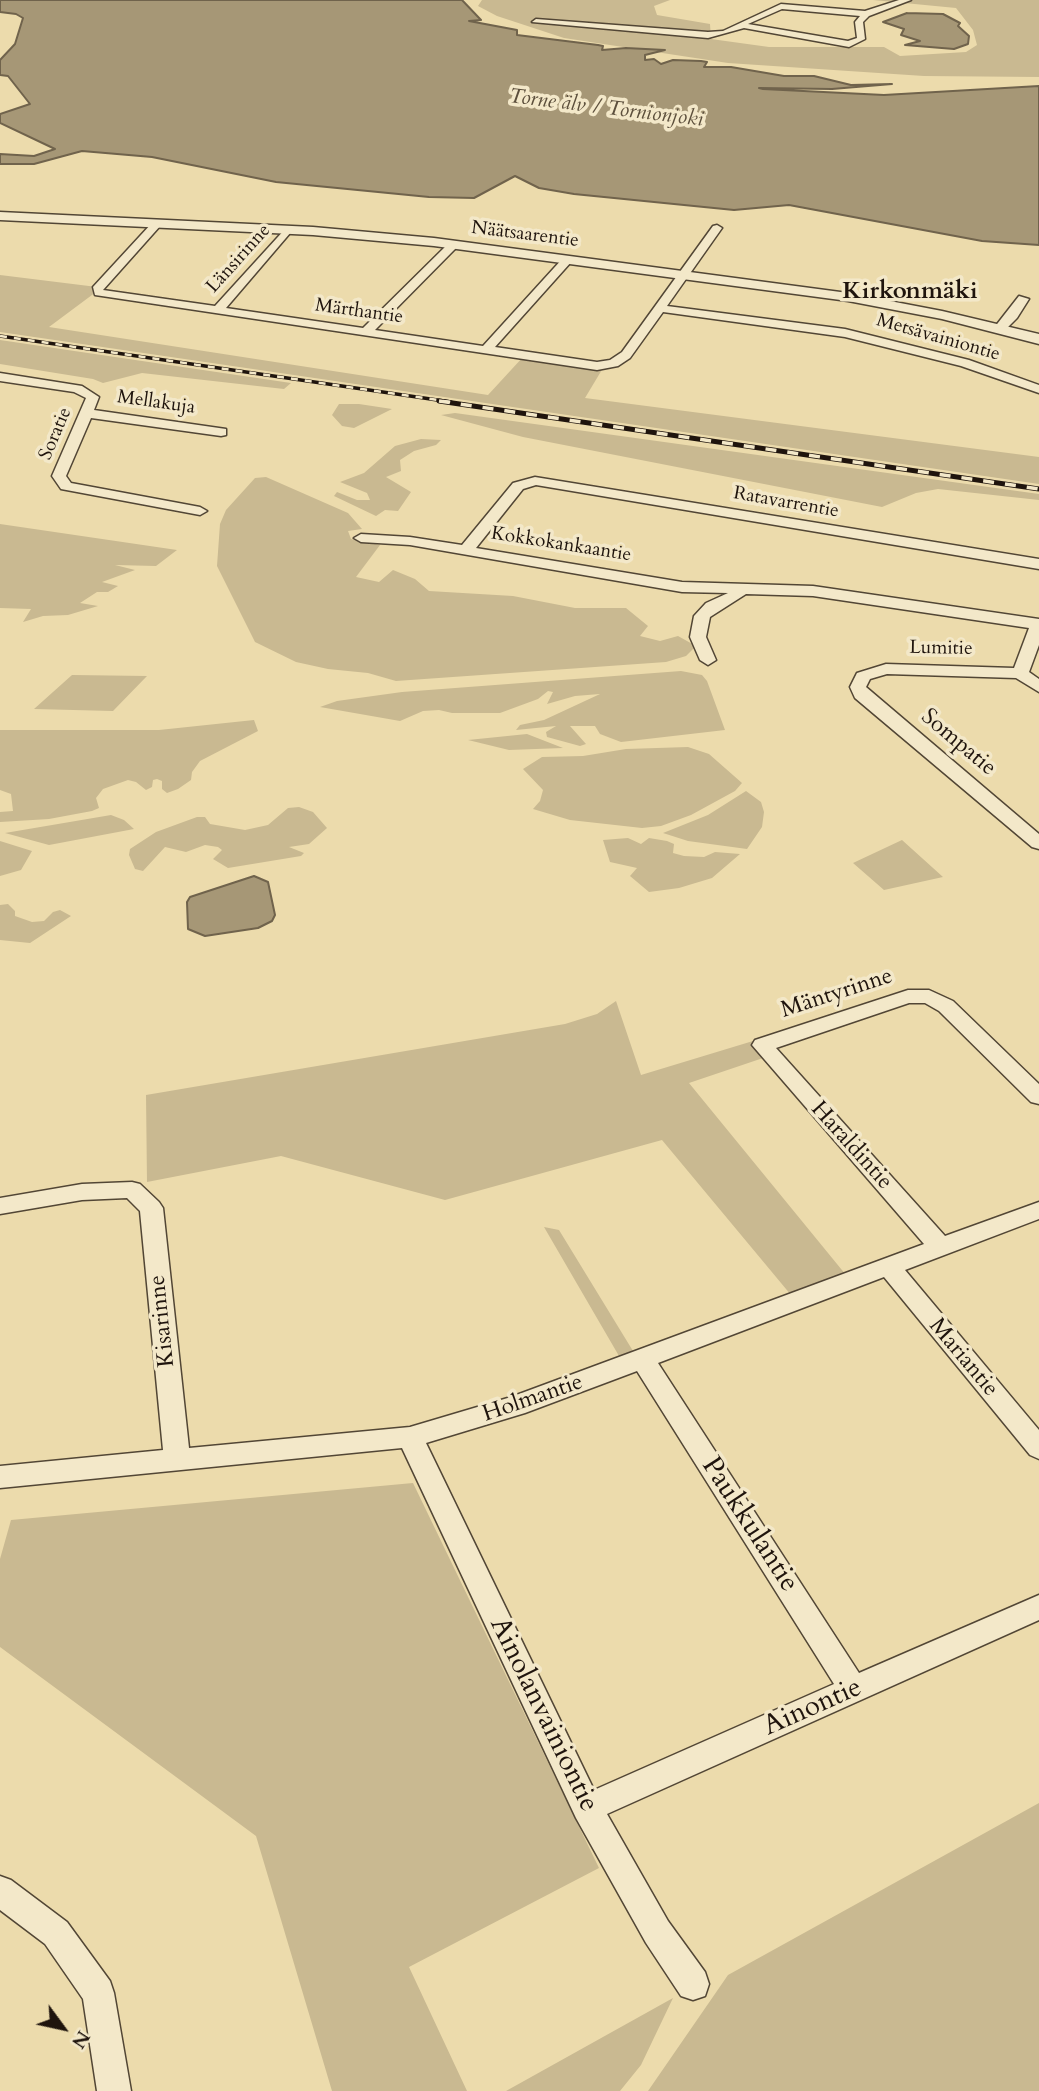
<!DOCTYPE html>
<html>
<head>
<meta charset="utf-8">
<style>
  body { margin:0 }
  #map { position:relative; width:1039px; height:2091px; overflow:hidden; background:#ecdbac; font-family:Cardo,serif }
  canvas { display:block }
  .north { position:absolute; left:28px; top:1993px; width:70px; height:70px; -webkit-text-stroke:5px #f3e8c9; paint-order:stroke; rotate:123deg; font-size:19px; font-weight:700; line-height:28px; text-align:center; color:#1f140d }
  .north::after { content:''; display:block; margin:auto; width:24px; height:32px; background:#1f140d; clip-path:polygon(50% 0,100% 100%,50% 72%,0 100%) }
</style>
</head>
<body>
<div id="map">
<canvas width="1039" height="2091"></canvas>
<div class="north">N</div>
</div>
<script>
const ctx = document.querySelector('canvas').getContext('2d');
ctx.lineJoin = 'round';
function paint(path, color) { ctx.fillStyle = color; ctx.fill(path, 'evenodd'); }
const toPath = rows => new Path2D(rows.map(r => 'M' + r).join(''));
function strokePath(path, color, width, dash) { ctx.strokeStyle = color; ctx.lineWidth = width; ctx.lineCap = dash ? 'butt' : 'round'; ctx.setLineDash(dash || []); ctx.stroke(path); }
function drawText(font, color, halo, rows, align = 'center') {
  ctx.font = font + ' Cardo,serif'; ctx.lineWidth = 7; ctx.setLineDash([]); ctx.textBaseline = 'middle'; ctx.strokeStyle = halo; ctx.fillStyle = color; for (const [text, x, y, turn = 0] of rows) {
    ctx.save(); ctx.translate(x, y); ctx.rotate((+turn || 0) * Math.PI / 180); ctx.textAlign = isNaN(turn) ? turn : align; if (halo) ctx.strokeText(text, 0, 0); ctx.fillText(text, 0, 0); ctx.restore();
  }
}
const green = toPath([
  [482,0,670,0,654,6,657,15,710,24,711,39,769,47,884,47,900,56,966,52,977,45,973,30,956,8,873,0,1039,0,1039,77,924,76,728,63,564,38,497,16,478,6],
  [0,275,97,287,96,292,49,327,488,395,523,357,603,368,585,398,1039,457,1039,484,0,332],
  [0,340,291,383,284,389,142,373,103,383,93,379,0,364],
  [339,404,359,404,392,409,354,428,342,426,332,415],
  [455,413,1039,494,1039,500,938,489,916,493,882,507,523,437,441,415],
  [421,439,441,440,436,445,414,451,400,460,401,471,386,477,411,492,398,511,385,510,376,516,334,496,337,492,357,500,370,500,367,493,340,482,364,473,395,446],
  [266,477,348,513,362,529,348,531,351,539,380,545,356,577,379,582,393,570,415,579,429,591,513,596,575,608,626,608,648,626,640,636,660,641,678,636,696,646,686,656,666,662,396,681,368,673,328,669,296,662,255,642,217,566,220,524,226,510,255,478],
  [0,524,177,550,156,566,115,565,135,570,102,582,118,586,108,592,97,592,80,603,98,606,68,615,43,616,23,622,31,609,0,608],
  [681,671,702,675,707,681,725,730,621,742,600,734,595,726,570,726,586,744,580,746,547,737,546,732,556,726,516,730,520,725,544,720,600,694,575,696,547,704,553,692,548,691,538,699,500,713,452,713,439,710,423,711,400,721,320,707,337,701,402,692],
  [72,675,147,676,113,711,34,709],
  [254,720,258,731,200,761,192,772,191,780,178,789,167,793,162,789,162,781,157,779,153,780,152,787,146,790,136,782,128,780,103,789,96,798,99,808,92,811,49,819,0,822,0,812,13,811,11,794,0,790,0,730,159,730],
  [527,734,563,748,509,750,468,740],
  [688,747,709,754,742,783,735,791,691,815,661,826,642,828,570,820,533,809,540,801,543,790,523,769,542,757,583,756,626,749],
  [746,791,761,802,764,812,762,827,747,849,688,841,663,833,708,815],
  [299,807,313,812,327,828,309,844,289,847,304,853,301,856,228,868,213,859,222,850,218,847,205,845,186,852,165,847,143,871,135,869,129,855,130,849,156,832,197,817,205,817,210,824,245,830,268,825,288,808],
  [111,815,124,820,134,829,49,845,5,833],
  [628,838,641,844,649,838,667,841,674,844,673,853,684,856,704,857,715,852,740,854,712,878,679,888,649,892,630,876,637,868,610,862,603,840],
  [902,840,943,877,884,890,853,863],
  [0,841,32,851,21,870,0,876],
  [8,904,15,911,15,916,32,922,44,921,53,912,60,910,71,916,30,943,0,940,0,905],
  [616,1001,641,1075,753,1041,766,1057,689,1083,846,1275,791,1295,662,1140,445,1200,281,1156,147,1182,146,1095,565,1024,597,1014],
  [544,1227,559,1230,633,1351,619,1356],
  [413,1483,599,1868,409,1967,467,2091,332,2091,256,1836,0,1647,0,1559,11,1520],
  [1039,1803,1039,2091,648,2091,728,1975],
  [673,1998,641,2065,620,2091,506,2091]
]);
const water = toPath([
  [0,0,462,0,481,20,469,21,517,30,517,35,598,45,603,46,602,50,626,48,665,50,645,55,645,60,654,59,661,64,673,60,701,61,707,62,704,67,731,67,784,76,814,76,851,85,892,84,832,89,759,88,763,89,884,95,1039,86,1039,245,982,241,789,205,734,210,574,194,539,188,515,176,474,198,429,197,276,182,152,157,82,151,34,164,0,164,0,154,34,156,55,149,0,123,0,114,30,104,8,76,0,75,0,60,15,44,23,18,16,14,0,12,0,0],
  [907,13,943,14,960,23,958,26,969,36,968,44,954,49,905,45,920,41,901,35,904,29,883,22,907,13],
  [254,876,268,882,275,915,272,921,258,928,205,936,188,929,187,902,190,897,254,876]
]);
const minor = toPath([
  [899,0,911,0,869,16,863,22,865,39,849,47,744,28,708,38,532,22,536,19,708,32,723,31,781,4,865,11,899,0],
  [782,9,860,16,855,22,857,38,848,41,748,24,782,9],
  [152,223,161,225,103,290,215,306,287,227,292,230,291,232,226,308,363,328,449,243,457,243,457,247,375,330,483,346,564,257,572,257,572,261,495,347,597,362,610,360,622,352,713,226,717,225,722,228,667,306,845,329,969,360,1039,385,1039,393,961,366,845,337,663,312,630,358,618,366,597,370,95,295,93,287,152,223],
  [1019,296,1029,299,1017,318,1004,331,996,331,994,328,1019,296],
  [0,373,82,386,99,397,94,410,226,429,226,435,221,436,91,418,66,476,71,483,200,507,207,511,200,515,61,489,52,476,86,398,74,392,0,381,0,373],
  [535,477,1039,559,1039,569,536,485,523,489,476,548,682,582,813,586,1039,619,1039,645,1029,672,1039,679,1039,692,1016,678,887,674,870,679,866,687,1039,834,1039,849,1032,847,855,698,850,687,857,673,886,664,1014,668,1029,628,813,596,746,594,710,617,706,637,716,660,708,665,700,660,690,637,694,616,706,603,728,593,682,592,410,545,361,542,354,538,361,534,410,537,462,545,513,483,535,477],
  [908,990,929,990,953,1001,1039,1084,1039,1104,1031,1102,939,1011,925,1003,909,1003,776,1048,945,1236,1039,1202,1039,1219,905,1270,1039,1430,1039,1459,1030,1455,884,1277,658,1363,859,1673,1039,1595,1039,1620,607,1814,668,1921,705,1972,709,1984,705,1996,693,2000,681,1996,646,1943,576,1818,402,1448,0,1488,0,1466,163,1450,140,1211,127,1198,82,1200,0,1214,0,1198,82,1184,132,1182,140,1184,159,1202,163,1208,189,1448,410,1427,511,1397,924,1244,752,1045,755,1040,908,990],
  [637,1371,834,1684,594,1790,426,1443,525,1413,637,1371],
  [0,1876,11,1880,67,1922,110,1981,114,1993,131,2091,97,2091,83,1999,45,1944,0,1910,0,1876]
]);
const tertiary = toPath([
  [0,212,313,227,434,238,848,293,942,311,1039,334,1039,344,942,319,848,301,434,246,313,235,0,220,0,212]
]);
const railFar1 = toPath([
  [0,336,451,402]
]);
const rail = toPath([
  [439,401,1039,489]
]);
const farStreetnames = [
  ["Näätsaarentie",525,235,7],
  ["Länsirinne",239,259,-48],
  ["Märthantie",359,312,8],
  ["Metsävainiontie",938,338,16],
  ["Mellakuja",156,403,8],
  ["Soratie",56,434,-67],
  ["Ratavarrentie",786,503,10],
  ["Kokkokankaantie",561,545,9],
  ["Lumitie",941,649,1]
];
const farWaternames = [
  ["Torne älv / Tornionjoki",606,109,7]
];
const streetNames = [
  ["Sompatie",958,743,40],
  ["Mäntyrinne",837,994,-18],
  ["Haraldintie",851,1146,48],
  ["Kisarinne",163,1321,-96],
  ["Mariantie",963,1358,50],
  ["Holmantie",533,1399,-19]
];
const farDistrictnames = [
  ["Kirkonmäki",910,292]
];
const nearStreetnames = [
  ["Paukkulantie",749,1525,57],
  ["Ainontie",813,1708,-24],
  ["Ainolanvainiontie",543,1715,64]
];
paint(green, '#c9b991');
paint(water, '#a69776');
strokePath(water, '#70634c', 2);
strokePath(minor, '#524635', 3);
strokePath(tertiary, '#524635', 3);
paint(minor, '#f3e8c9');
paint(tertiary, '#f3e8c9');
strokePath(railFar1, '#1f140d', 3.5);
strokePath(rail, '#1f140d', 5);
strokePath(railFar1, '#f3e8c9', 2.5, [7]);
strokePath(rail, '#f3e8c9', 3.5, [11]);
drawText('19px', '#1f140d', '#f3e8c9', farStreetnames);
drawText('italic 21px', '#5c4f3c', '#f3e8c9', farWaternames);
drawText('23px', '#1f140d', '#f3e8c9', streetNames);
drawText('bold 24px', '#1f140d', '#f3e8c9', farDistrictnames);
drawText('28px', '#1f140d', '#f3e8c9', nearStreetnames);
</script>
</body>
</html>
